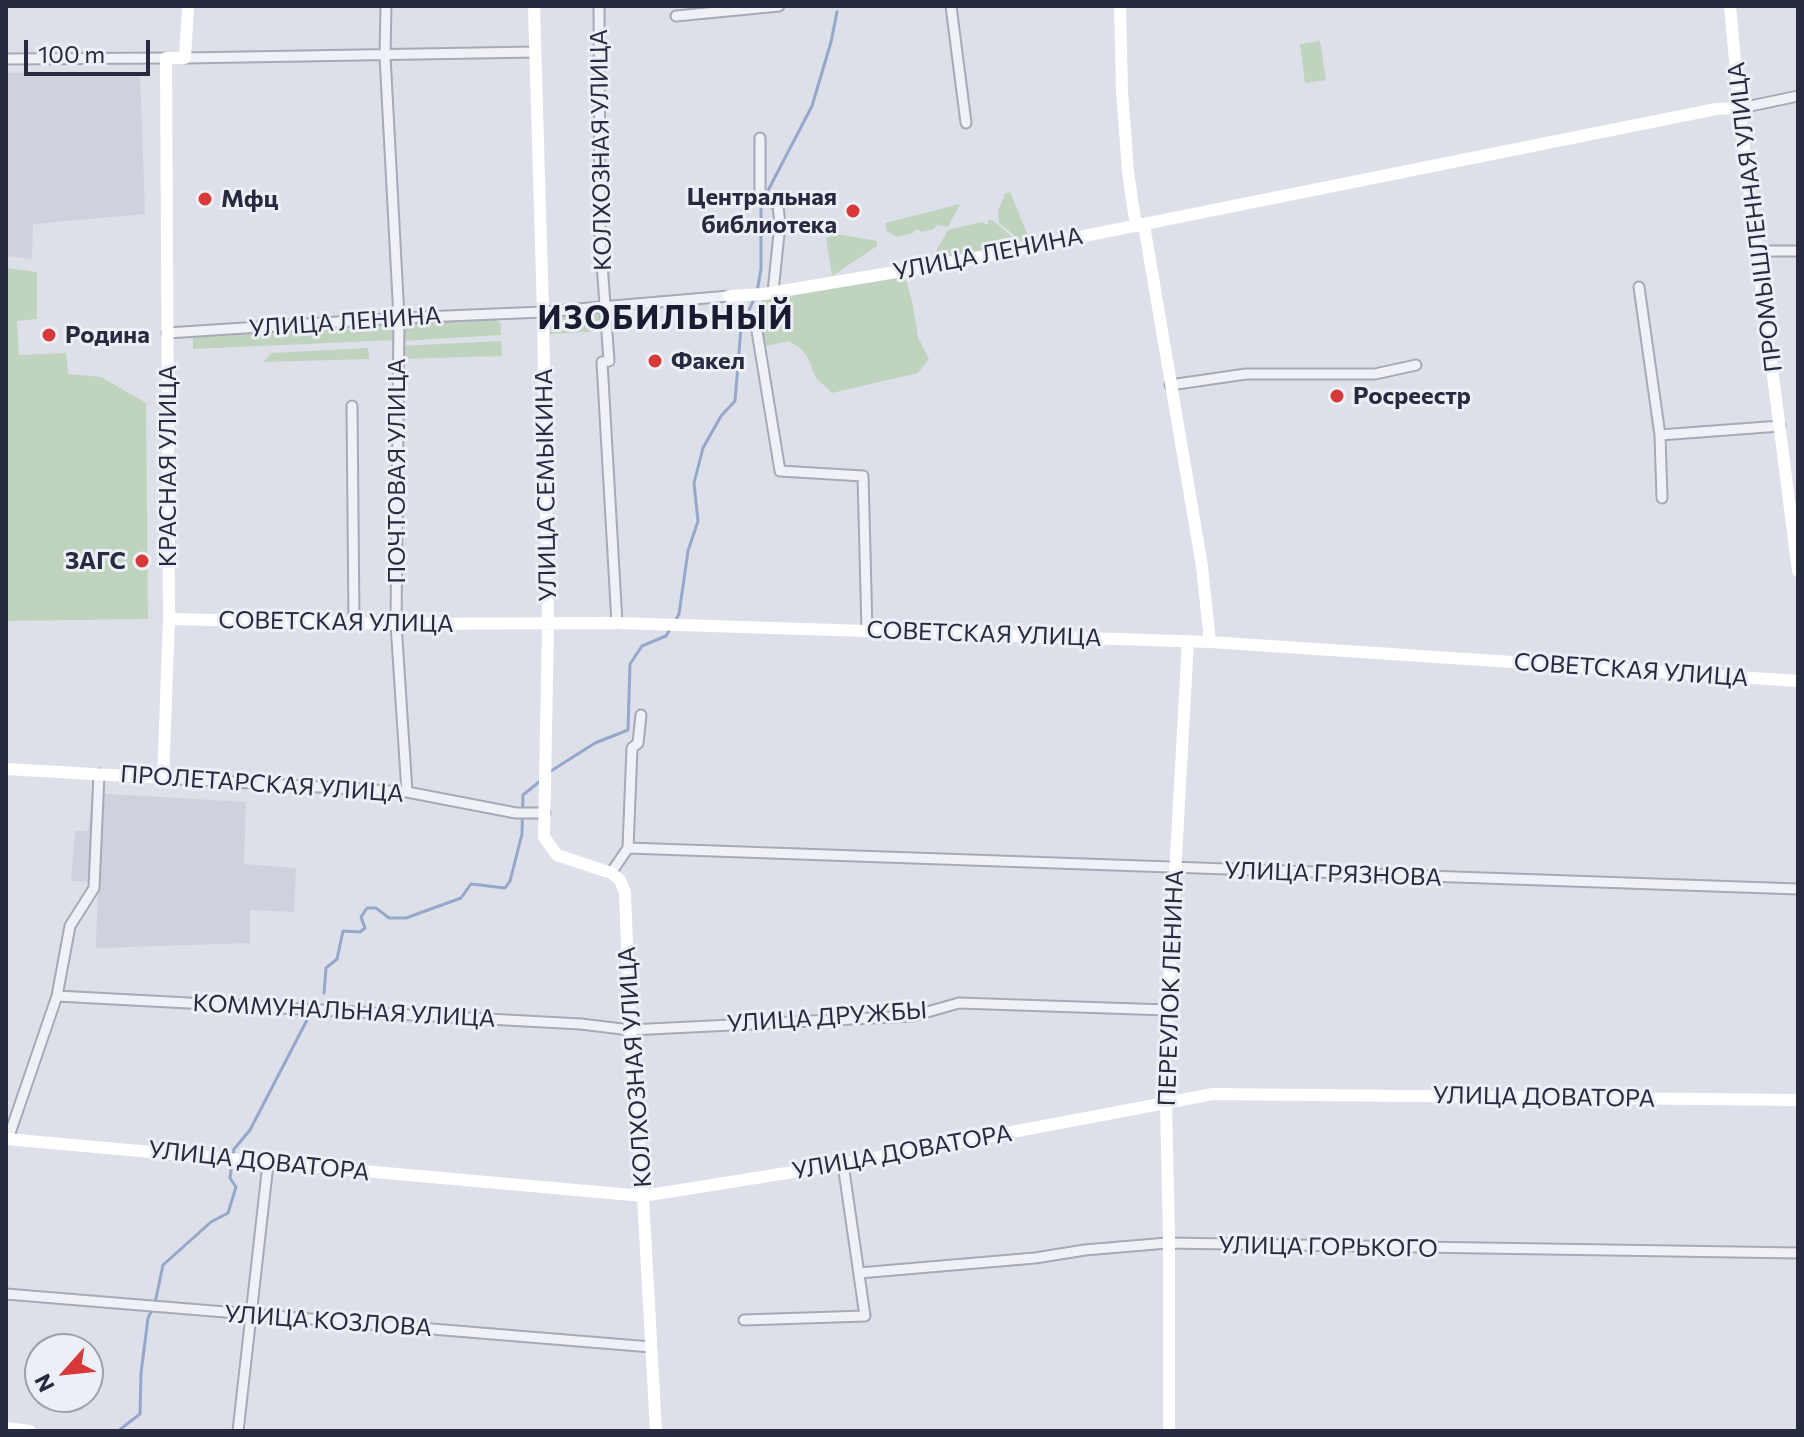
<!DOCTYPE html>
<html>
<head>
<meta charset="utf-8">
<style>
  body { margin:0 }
  #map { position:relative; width:1804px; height:1437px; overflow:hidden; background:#dde0e8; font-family:Commissioner,sans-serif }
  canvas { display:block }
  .frame { position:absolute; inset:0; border:8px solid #262b40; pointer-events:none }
  .north { position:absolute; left:24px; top:1333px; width:80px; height:80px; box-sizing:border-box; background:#edeff6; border:2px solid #9da1ad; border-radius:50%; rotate:243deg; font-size:22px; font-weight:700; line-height:32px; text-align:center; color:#262b40 }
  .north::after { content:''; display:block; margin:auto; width:28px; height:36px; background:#d73938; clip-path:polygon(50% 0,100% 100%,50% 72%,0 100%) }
  .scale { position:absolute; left:24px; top:40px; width:126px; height:36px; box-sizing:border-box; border:4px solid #262b40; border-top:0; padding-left:10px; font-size:24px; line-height:28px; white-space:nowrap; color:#262b40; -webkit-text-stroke:6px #edeff6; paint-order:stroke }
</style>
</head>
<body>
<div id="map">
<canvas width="1804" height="1437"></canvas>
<div class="frame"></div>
<div class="north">N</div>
<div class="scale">100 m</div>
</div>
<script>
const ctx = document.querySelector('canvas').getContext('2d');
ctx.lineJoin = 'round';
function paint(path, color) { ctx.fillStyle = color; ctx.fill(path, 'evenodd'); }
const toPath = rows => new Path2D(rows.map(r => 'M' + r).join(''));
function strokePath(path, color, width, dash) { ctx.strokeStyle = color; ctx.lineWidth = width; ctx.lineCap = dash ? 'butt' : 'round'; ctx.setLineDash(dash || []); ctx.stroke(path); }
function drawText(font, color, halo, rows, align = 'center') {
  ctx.font = font + ' Commissioner,sans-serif'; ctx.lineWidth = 6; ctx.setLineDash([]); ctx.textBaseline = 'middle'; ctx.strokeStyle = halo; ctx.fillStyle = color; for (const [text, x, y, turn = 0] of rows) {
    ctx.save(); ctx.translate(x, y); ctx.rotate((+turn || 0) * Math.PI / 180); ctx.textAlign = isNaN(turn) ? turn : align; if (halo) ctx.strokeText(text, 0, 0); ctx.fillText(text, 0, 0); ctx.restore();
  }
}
const built = toPath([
  [140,72,145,214,33,224,32,259,6,256,6,73],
  [92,793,246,802,244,864,296,868,294,912,250,910,250,943,96,948,98,882,71,881,75,831,88,831]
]);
const green = toPath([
  [1320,41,1326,80,1305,83,1300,44],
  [1010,192,1029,238,1024,243,999,223,998,211,1005,194],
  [960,204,948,227,937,225,934,229,922,232,917,229,913,233,897,237,887,231,885,223],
  [989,220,992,220,1021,244,936,259,933,257,948,230,982,222,987,225],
  [837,234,877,241,877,246,832,276,826,238],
  [6,268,37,272,37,319,17,321,19,355,66,353,68,374,101,377,146,403,148,619,6,621],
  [905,277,912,301,918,337,929,359,918,373,832,393,816,378,807,356,800,348,789,341,766,346,757,305,764,299],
  [600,313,601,331,550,334,550,317],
  [494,318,501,324,501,335,401,341,401,324],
  [394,322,395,340,193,349,193,335],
  [501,341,502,356,401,359,401,346],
  [368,348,369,359,263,362,271,353]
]);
const stream = toPath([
  [757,292,761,269,761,204,812,106,831,42,837,12],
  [675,621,679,614,688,551,698,521,694,483,703,448,721,416,735,401,741,328,754,299],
  [551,771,595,743,628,730,630,664,642,646,666,636,671,627],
  [324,993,326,968,337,959,343,931,360,932,365,928,361,917,367,908,376,908,389,918,406,918,461,898,471,884,505,888,510,881,522,834,523,795,539,782],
  [233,1155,234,1149,250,1130,308,1018],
  [155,1303,163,1265,211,1222,228,1213,236,1187,230,1178,232,1162],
  [118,1431,140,1414,141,1373,148,1318,152,1310]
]);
const street = toPath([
  [386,6,385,56,399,318,396,624,407,792],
  [599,6,600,235,609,361,602,362,617,623],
  [951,6,966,123],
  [676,16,779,6],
  [185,58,535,52],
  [6,59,166,58],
  [1741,108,1798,96],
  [760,138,760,192,778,206,780,224,773,292],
  [1759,251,1798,251],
  [1639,287,1660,435,1662,498],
  [755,319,780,471,863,476,867,630],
  [167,333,399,318,543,312,729,296],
  [1170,385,1246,374,1375,374,1416,365],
  [352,406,354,623],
  [1660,435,1780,426],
  [163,778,407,792,516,813,545,813],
  [628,848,1798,889],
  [611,873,628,848,632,748,638,743,641,715],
  [57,996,581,1024,630,1030,913,1016,959,1003,1167,1010],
  [8,1139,57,996,70,926,94,888,99,774],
  [859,1273,1035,1258,1085,1250,1167,1243,1798,1253],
  [6,1294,651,1347],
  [744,1320,865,1316,843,1164],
  [238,1431,268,1164]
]);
const secondary = toPath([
  [534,6,543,312,548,625,544,837,557,855,611,873,620,880,625,892,630,1030,643,1196,656,1431],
  [1120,6,1122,91,1128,172,1136,226],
  [1730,6,1741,126,1798,571],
  [1144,225,1202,566,1210,642],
  [729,296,764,294,955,262,1716,109,1741,108],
  [169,619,396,624,617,623,1210,642,1798,681],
  [6,769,163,778,169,619,166,58,185,58,188,6],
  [6,1139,643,1196,843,1164,1213,1094,1798,1100],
  [6,1428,30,1431],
  [1169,1431,1169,1239,1166,1101,1163,1091,1188,641]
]);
const markers = [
  [205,199,8,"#d73938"],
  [853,211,8,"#d73938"],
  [49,335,8,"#d73938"],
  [655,361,8,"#d73938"],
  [1337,396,8,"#d73938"],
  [142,561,8,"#d73938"]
];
const streetNames = [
  ["КОЛХОЗНАЯ УЛИЦА",601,150,-91],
  ["ПРОМЫШЛЕННАЯ УЛИЦА",1755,217,-97],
  ["УЛИЦА ЛЕНИНА",988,254,-11],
  ["УЛИЦА ЛЕНИНА",345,322,-4],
  ["КРАСНАЯ УЛИЦА",168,466,-90],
  ["ПОЧТОВАЯ УЛИЦА",397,471,-90],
  ["УЛИЦА СЕМЫКИНА",546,485,-91],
  ["СОВЕТСКАЯ УЛИЦА",336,622,1],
  ["СОВЕТСКАЯ УЛИЦА",984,634,2],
  ["СОВЕТСКАЯ УЛИЦА",1631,670,4],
  ["ПРОЛЕТАРСКАЯ УЛИЦА",262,784,4],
  ["УЛИЦА ГРЯЗНОВА",1333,874,2],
  ["ПЕРЕУЛОК ЛЕНИНА",1171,988,-88],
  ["КОММУНАЛЬНАЯ УЛИЦА",344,1011,3],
  ["УЛИЦА ДРУЖБЫ",827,1017,-4],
  ["КОЛХОЗНАЯ УЛИЦА",635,1067,-94],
  ["УЛИЦА ДОВАТОРА",1544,1097,1],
  ["УЛИЦА ДОВАТОРА",902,1152,-10],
  ["УЛИЦА ДОВАТОРА",259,1161,6],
  ["УЛИЦА ГОРЬКОГО",1328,1247,1],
  ["УЛИЦА КОЗЛОВА",328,1321,4]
];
const poiNames = [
  ["Центральная",837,197,"right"],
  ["библиотека",837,225,"right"],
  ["Мфц",221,199],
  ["Родина",65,335],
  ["Факел",671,361],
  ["Росреестр",1353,396],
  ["ЗАГС",126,561,"right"]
];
const districtNames = [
  ["ИЗОБИЛЬНЫЙ",666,318]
];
paint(built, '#cfd2dd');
paint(green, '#c0d3be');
strokePath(stream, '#95a7cb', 3);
strokePath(street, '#a6aab6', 13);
strokePath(street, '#f0f1f6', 9);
strokePath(secondary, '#fff', 12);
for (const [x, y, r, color] of markers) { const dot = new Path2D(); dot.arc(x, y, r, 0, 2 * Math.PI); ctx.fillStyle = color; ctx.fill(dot); strokePath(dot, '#edeff6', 3); }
drawText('24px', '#262b40', '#edeff6', streetNames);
drawText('bold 24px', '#262b40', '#edeff6', poiNames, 'left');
ctx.letterSpacing = '2px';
drawText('bold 32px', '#181c30', '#edeff6', districtNames);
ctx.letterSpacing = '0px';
</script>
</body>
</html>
